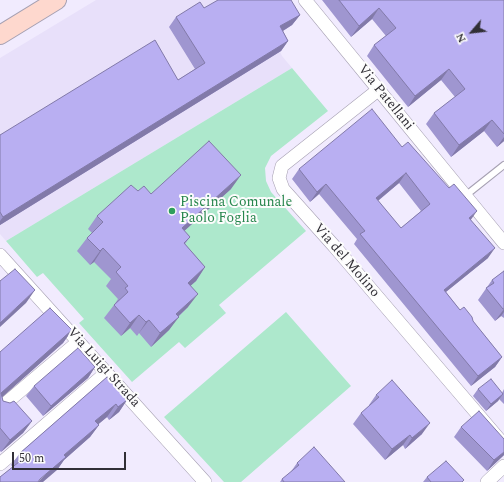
<!DOCTYPE html>
<html>
<head>
<meta charset="utf-8">
<style>
  body { margin:0 }
  #map { position:relative; width:504px; height:482px; overflow:hidden; background:#f1ebfe; font-family:Spectral,serif }
  canvas { display:block }
  .north { position:absolute; left:452px; top:12px; width:40px; height:40px; -webkit-text-stroke:3px #fcfcfc; paint-order:stroke; rotate:242deg; font-size:11px; font-weight:700; line-height:16px; text-align:center; color:#312f36 }
  .north::after { content:''; display:block; margin:auto; width:14px; height:18px; background:#312f36; clip-path:polygon(50% 0,100% 100%,50% 72%,0 100%) }
  .scale { position:absolute; left:12px; top:452px; width:114px; height:18px; box-sizing:border-box; border:2px solid #312f36; border-top:0; padding-left:5px; font-size:12px; line-height:14px; white-space:nowrap; color:#312f36; -webkit-text-stroke:3px #fcfcfc; paint-order:stroke }
</style>
</head>
<body>
<div id="map">
<canvas width="504" height="482"></canvas>
<div class="north">N</div>
<div class="scale">50 m</div>
</div>
<script>
const ctx = document.querySelector('canvas').getContext('2d');
ctx.lineJoin = 'round';
function paint(path, color) { ctx.fillStyle = color; ctx.fill(path, 'evenodd'); }
const toPath = rows => new Path2D(rows.map(r => 'M' + r).join(''));
function strokePath(path, color, width, dash) { ctx.strokeStyle = color; ctx.lineWidth = width; ctx.lineCap = dash ? 'butt' : 'round'; ctx.setLineDash(dash || []); ctx.stroke(path); }
function drawText(font, color, halo, rows, align = 'center') {
  ctx.font = font + ' Spectral,serif'; ctx.lineWidth = 4; ctx.setLineDash([]); ctx.textBaseline = 'middle'; ctx.strokeStyle = halo; ctx.fillStyle = color; for (const [text, x, y, turn = 0] of rows) {
    ctx.save(); ctx.translate(x, y); ctx.rotate((+turn || 0) * Math.PI / 180); ctx.textAlign = isNaN(turn) ? turn : align; if (halo) ctx.strokeText(text, 0, 0); ctx.fillText(text, 0, 0); ctx.restore();
  }
}
const built = toPath([
  [96,0,277,0,273,37,282,56,292,68,6,241,0,234,0,58]
]);
const green = toPath([
  [292,68,328,111,271,156,265,168,266,181,271,192,306,231,219,305,226,313,185,348,179,342,132,382,79,323,84,319,43,273,37,277,6,241],
  [286,312,351,386,241,482,224,482,164,417]
]);
const lane = toPath([
  [465,196,504,165]
]);
const street = toPath([
  [305,0,504,243],
  [378,90,282,166,279,178,283,189,334,246,504,445],
  [0,255,205,482],
  [0,408,78,342],
  [0,464,106,373],
  [487,482,504,466]
]);
const secondary = toPath([
  [0,35,57,0]
]);
const wall = toPath([
  [322,0,504,0,504,141,497,147,484,131,451,157,426,124,434,113,455,97,441,80,408,107,367,56,374,45,386,36,372,19,351,37],
  [204,8,300,15,292,25,283,31,288,41,281,51,0,225,0,135,178,80,195,69,169,27,176,17],
  [402,147,471,220,488,258,446,292,460,310,473,321,502,357,495,367,471,386,354,244,357,239,319,194,310,202,292,179,299,169],
  [399,183,421,211,401,228,378,201],
  [231,189,184,231,190,237,185,244,205,267,196,281,190,286,188,307,178,317,169,330,151,347,139,333,137,336,130,328,121,336,104,318,114,305,118,299,106,286,111,279,94,262,90,265,77,251,87,238,92,233,88,229,97,216,138,191,151,194],
  [504,271,504,318,501,316,495,321,478,300,492,280],
  [72,330,63,343,2,397,3,401,32,421,23,433,1,452,0,451,0,352],
  [95,367,88,378,43,416,26,396,34,386],
  [107,377,127,400,119,412,109,420,107,417,98,424,99,425,90,437,64,460,57,470,0,477,13,467,11,465,20,453],
  [478,389,502,393,504,389,504,404,499,399,498,401,486,411,473,396],
  [376,395,422,434,405,449,403,445,385,460,353,424,361,413,369,406,369,405],
  [461,427,504,439,504,455,487,471,454,437],
  [297,463,345,482,280,482,282,479,290,473],
  [427,477,464,480,462,482,423,482]
]);
const shadedWall = toPath([
  [379,8,372,19,351,37,359,26],
  [300,15,292,25,273,37,280,26],
  [288,41,281,51,0,225,0,221,3,217],
  [449,69,441,80,408,107,415,96],
  [492,120,484,131,451,157,459,145],
  [504,137,504,141,497,147],
  [406,173,399,183,369,208,376,198],
  [241,175,231,189,172,242,182,228],
  [326,184,319,194,310,202,317,192],
  [477,211,470,221,469,218],
  [103,248,94,262,90,265,100,251],
  [495,248,488,258,437,299,444,290],
  [205,267,196,281,179,296,188,283],
  [35,290,26,303,0,327,0,323],
  [198,294,188,307,172,322,179,317,169,330,151,347,160,333,176,314],
  [504,309,504,312,501,316,495,321],
  [139,315,130,328,121,336,130,323],
  [149,320,139,333,137,336,146,322],
  [72,330,63,343,0,399,1,393],
  [502,357,495,367,471,386,478,376],
  [95,367,88,378,43,416,51,406],
  [503,394,498,401,486,411,491,404],
  [127,400,119,412,109,420,118,407],
  [116,404,107,417,87,434,95,421],
  [32,421,23,433,1,452,10,440],
  [430,423,422,434,405,449,412,438],
  [99,425,90,437,64,460,57,470,43,482,38,482,64,455],
  [410,435,403,445,385,460,392,449],
  [504,452,504,455,503,456,487,471,494,460]
]);
const building = toPath([
  [218,0,291,0,300,15,280,26,288,41,3,217,0,212,0,135,155,40,178,80,205,63,176,17,200,2,204,8,218,0],
  [339,0,504,0,504,134,492,120,459,145,434,113,465,89,449,69,415,96,374,45,396,28,379,8,359,26,339,0],
  [372,109,402,147,408,142,449,188,454,184,477,211,469,218,495,248,444,290,460,310,464,307,472,317,473,321,502,357,478,376,360,234,365,231,326,184,317,192,299,169,372,109],
  [406,173,430,204,401,228,376,198,406,173],
  [209,141,241,175,182,228,190,237,184,243,205,267,188,283,198,294,176,314,179,317,160,333,149,320,146,322,139,315,130,323,114,305,128,292,125,288,128,286,116,272,121,267,103,248,100,251,87,238,103,222,97,216,131,185,138,191,144,186,151,194,209,141],
  [15,269,35,290,0,323,0,281,15,269],
  [504,271,504,309,503,309,486,288,494,283,492,280,504,271],
  [50,308,72,330,1,393,3,401,10,403,14,401,32,421,10,440,0,428,0,352,50,308],
  [78,348,95,367,51,406,34,386,78,348],
  [107,377,127,400,118,407,116,404,95,421,99,425,64,455,66,457,40,479,38,482,0,482,0,477,24,458,20,453,107,377],
  [491,379,503,394,491,404,478,389,491,379],
  [392,380,430,423,412,438,410,435,392,449,361,413,379,397,376,395,392,380],
  [479,411,504,439,504,452,494,460,461,427,479,411],
  [314,447,345,482,284,482,282,479,299,465,297,463,314,447],
  [446,461,464,480,462,482,431,482,427,477,446,461]
]);
const markers = [
  [172,211,4,"#2e9e5b"]
];
const streetNames = [
  ["Via Patellani",385,98,51],
  ["Via del Molino",346,261,49],
  ["Via Luigi Strada",103,368,48]
];
const leisureNames = [
  ["Piscina Comunale",180,203],
  ["Paolo Foglia",180,219]
];
paint(built, '#e8e0fa');
paint(green, '#ade8cc');
strokePath(lane, '#a6a0b2', 8);
strokePath(street, '#a6a0b2', 14);
strokePath(secondary, '#a6a0b2', 20);
strokePath(lane, '#fff', 6);
strokePath(street, '#fff', 13);
strokePath(secondary, '#fed8ce', 18);
paint(wall, '#9f96d0');
paint(shadedWall, '#827aa9');
paint(building, '#b9aff2');
strokePath(building, '#827aa9', 1);
for (const [x, y, r, color] of markers) { const dot = new Path2D(); dot.arc(x, y, r, 0, 2 * Math.PI); ctx.fillStyle = color; ctx.fill(dot); strokePath(dot, '#fcfcfc', 1.5); }
drawText('14px', '#312f36', '#fcfcfc', streetNames);
drawText('14px', '#27864d', '#fcfcfc', leisureNames, 'left');
</script>
</body>
</html>
